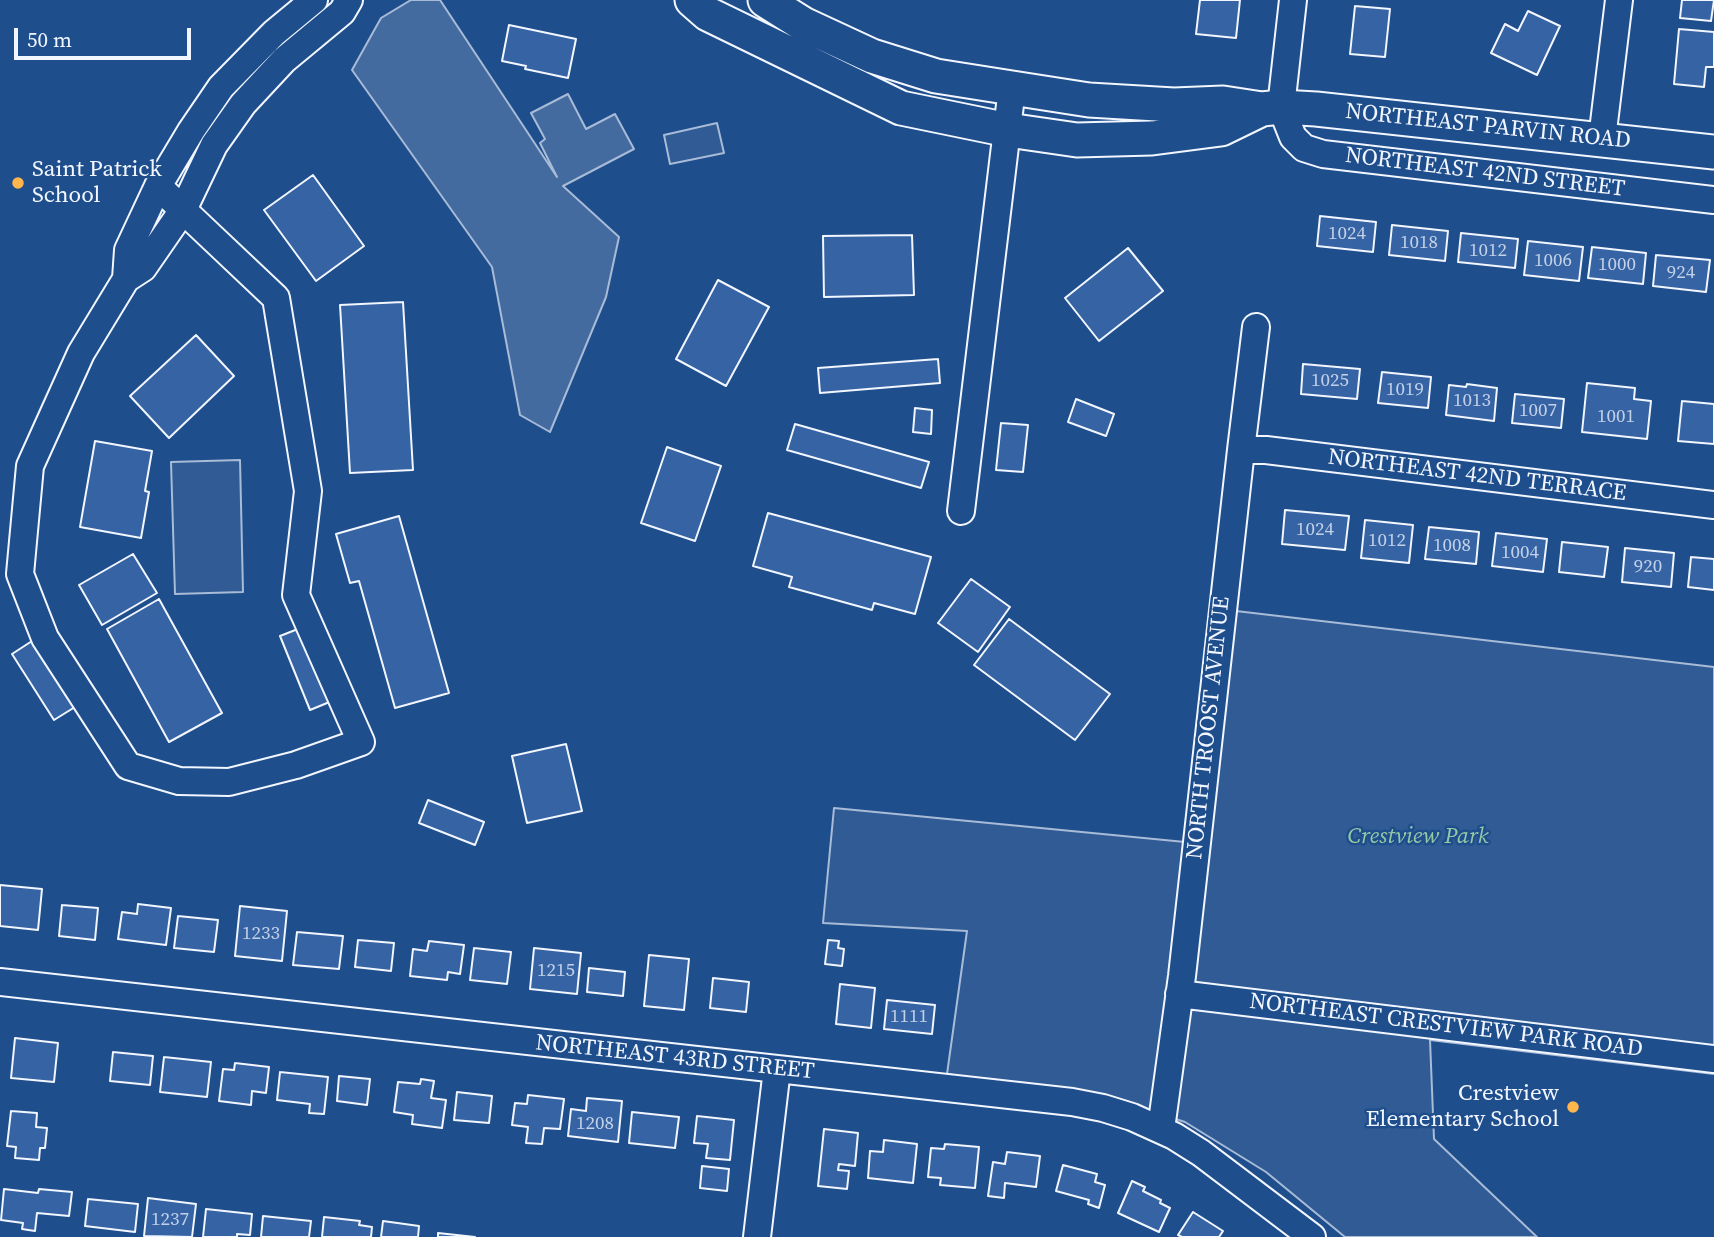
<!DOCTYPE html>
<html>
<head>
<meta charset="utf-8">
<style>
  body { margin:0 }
  #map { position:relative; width:1714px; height:1237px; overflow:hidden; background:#1f4e8c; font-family:"Source Serif 4",serif }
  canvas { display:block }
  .scale { position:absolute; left:14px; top:28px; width:177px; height:32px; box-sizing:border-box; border:4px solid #f2f6ff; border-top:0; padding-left:9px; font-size:21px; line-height:24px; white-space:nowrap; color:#f2f6ff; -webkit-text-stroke:5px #1f4e8c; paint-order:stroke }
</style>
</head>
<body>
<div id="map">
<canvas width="1714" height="1237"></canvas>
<div class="scale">50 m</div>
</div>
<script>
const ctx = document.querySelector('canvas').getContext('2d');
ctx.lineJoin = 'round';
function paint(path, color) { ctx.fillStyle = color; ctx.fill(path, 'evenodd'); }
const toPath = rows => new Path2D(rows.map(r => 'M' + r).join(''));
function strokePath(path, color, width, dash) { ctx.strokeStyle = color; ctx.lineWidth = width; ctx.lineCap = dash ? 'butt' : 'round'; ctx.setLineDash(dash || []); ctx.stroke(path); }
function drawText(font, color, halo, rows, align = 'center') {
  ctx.font = font + ' "Source Serif 4",serif'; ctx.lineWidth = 5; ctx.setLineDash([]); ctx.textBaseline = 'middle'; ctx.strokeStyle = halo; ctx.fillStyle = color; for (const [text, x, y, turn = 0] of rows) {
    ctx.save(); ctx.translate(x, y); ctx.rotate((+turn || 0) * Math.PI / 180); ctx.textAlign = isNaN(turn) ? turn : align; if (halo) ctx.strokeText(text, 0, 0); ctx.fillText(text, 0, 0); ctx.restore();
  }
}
const built = toPath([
  [717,123,724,153,670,164,664,135,717,123],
  [240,460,243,592,175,594,171,462,240,460],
  [1236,611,1714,667,1714,1074,1430,1040,1434,1139,1537,1237,1345,1237,1266,1172,1185,1122,1115,1100,947,1074,967,931,823,923,834,808,1185,842,1236,611]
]);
const water = toPath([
  [411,0,440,0,557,177,540,143,545,139,531,113,568,94,586,129,615,114,634,149,563,186,619,237,606,297,550,432,520,415,492,267,352,70,381,18,411,0]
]);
const building = toPath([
  [1200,0,1240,0,1236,38,1196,34,1200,0],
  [1682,0,1714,0,1711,21,1680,18,1682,0],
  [1355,6,1390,9,1385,57,1350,54,1355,6],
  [1528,11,1560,26,1537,75,1491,53,1505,24,1518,31,1528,11],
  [509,25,576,39,568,78,525,69,526,66,502,61,509,25],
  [1679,29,1714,32,1714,67,1706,67,1704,87,1674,84,1679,29],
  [313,175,364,246,316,281,264,210,313,175],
  [1320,216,1376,222,1373,252,1317,246,1320,216],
  [1392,225,1448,231,1445,261,1389,255,1392,225],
  [1461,233,1518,239,1515,268,1458,262,1461,233],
  [912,235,914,295,824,297,823,236,912,235],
  [1528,241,1583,247,1579,281,1524,275,1528,241],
  [1592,247,1646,253,1643,284,1588,278,1592,247],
  [1128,248,1163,291,1099,341,1065,298,1128,248],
  [1656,255,1710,260,1706,292,1653,286,1656,255],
  [718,280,769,307,726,386,676,359,718,280],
  [403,302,413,470,350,473,340,305,403,302],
  [196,335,234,376,169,438,130,396,196,335],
  [938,359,940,383,820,393,818,368,938,359],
  [1303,364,1360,369,1357,399,1301,394,1303,364],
  [1382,372,1431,377,1428,408,1378,403,1382,372],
  [1587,383,1635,388,1634,399,1651,401,1647,439,1582,432,1587,383],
  [1467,384,1497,388,1494,421,1446,415,1449,385,1466,387,1467,384],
  [1515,394,1564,399,1561,428,1512,423,1515,394],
  [1076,399,1114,414,1106,436,1068,422,1076,399],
  [1682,401,1714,404,1714,444,1678,441,1682,401],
  [915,408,932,410,931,434,913,432,915,408],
  [1001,423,1028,425,1023,472,996,470,1001,423],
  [795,424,929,462,921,488,787,450,795,424],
  [95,441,152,451,145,491,149,492,141,538,80,527,95,441],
  [667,447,721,466,695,541,641,523,667,447],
  [1285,510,1349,516,1345,550,1282,544,1285,510],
  [768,513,931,557,915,614,874,603,872,610,789,587,792,577,753,566,768,513],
  [399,516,449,693,395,708,359,581,350,583,336,534,399,516],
  [1365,520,1413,525,1409,563,1361,558,1365,520],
  [1429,527,1479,532,1476,564,1425,559,1429,527],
  [1496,533,1547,539,1543,572,1492,566,1496,533],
  [1562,542,1608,547,1604,577,1559,572,1562,542],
  [1625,548,1674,553,1671,587,1622,582,1625,548],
  [133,554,157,593,102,625,79,585,133,554],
  [1691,557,1714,559,1714,590,1688,587,1691,557],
  [971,579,1010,607,978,652,938,623,971,579],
  [159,599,222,713,169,742,107,629,159,599],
  [1009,619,1110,694,1075,740,974,665,1009,619],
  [303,627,332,701,310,710,280,636,303,627],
  [32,641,75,707,54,720,12,654,32,641],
  [566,744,582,811,527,823,512,756,566,744],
  [428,800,484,822,475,845,419,823,428,800],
  [0,885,42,889,38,930,0,926,0,885],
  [138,904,171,908,166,945,118,939,122,912,137,914,138,904],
  [62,905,98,908,95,940,59,936,62,905],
  [240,906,287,911,282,961,235,956,240,906],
  [178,916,218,920,214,952,174,948,178,916],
  [297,932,343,936,339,969,293,965,297,932],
  [358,940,394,943,391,971,355,967,358,940],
  [828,940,839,941,838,948,844,949,842,966,825,964,828,940],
  [429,941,464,945,460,974,448,972,447,980,410,976,413,949,427,951,429,941],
  [474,948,511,952,507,984,470,980,474,948],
  [534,948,581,953,577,994,530,989,534,948],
  [649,955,689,959,684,1010,644,1006,649,955],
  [589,968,625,972,623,996,587,992,589,968],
  [713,978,749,982,746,1012,710,1008,713,978],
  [840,984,875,988,871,1028,836,1024,840,984],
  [887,1000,935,1005,932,1034,884,1029,887,1000],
  [15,1038,58,1043,54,1082,11,1078,15,1038],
  [113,1052,153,1056,150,1085,110,1081,113,1052],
  [164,1057,211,1062,207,1097,160,1092,164,1057],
  [235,1063,269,1067,266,1093,252,1091,251,1105,219,1101,223,1069,234,1070,235,1063],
  [280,1072,328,1077,324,1114,309,1113,310,1104,277,1100,280,1072],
  [339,1076,370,1079,367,1105,337,1101,339,1076],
  [421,1079,434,1081,431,1098,446,1100,442,1128,412,1124,413,1115,394,1112,398,1082,420,1084,421,1079],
  [457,1092,492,1096,489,1123,454,1120,457,1092],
  [528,1095,564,1099,560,1129,544,1128,542,1144,526,1143,528,1127,512,1125,515,1103,527,1104,528,1095],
  [587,1098,622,1101,618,1142,568,1136,571,1109,586,1111,587,1098],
  [11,1111,37,1113,36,1127,47,1128,45,1148,40,1148,39,1160,15,1158,16,1147,7,1146,11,1111],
  [632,1112,679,1117,675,1148,629,1143,632,1112],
  [697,1116,734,1120,730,1160,706,1158,708,1144,694,1143,697,1116],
  [824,1129,858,1133,855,1166,839,1164,838,1170,849,1171,847,1189,818,1186,824,1129],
  [884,1140,917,1144,913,1183,868,1178,870,1151,883,1152,884,1140],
  [945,1144,979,1147,975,1188,940,1185,941,1178,928,1177,931,1148,944,1149,945,1144],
  [1007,1152,1040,1156,1036,1187,1005,1183,1004,1198,988,1196,993,1162,1005,1164,1007,1152],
  [1063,1165,1097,1174,1095,1182,1105,1185,1099,1208,1088,1204,1089,1200,1056,1191,1063,1165],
  [702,1166,729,1169,727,1191,700,1188,702,1166],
  [1132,1181,1145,1187,1143,1191,1161,1200,1160,1203,1170,1208,1159,1232,1118,1213,1132,1181],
  [4,1189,38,1193,39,1189,72,1192,69,1216,37,1213,35,1231,22,1229,23,1223,1,1220,4,1189],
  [148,1198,196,1204,192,1237,144,1236,148,1198],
  [88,1199,138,1204,135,1232,85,1226,88,1199],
  [206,1209,252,1214,250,1235,237,1234,237,1237,203,1237,206,1209],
  [1193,1212,1223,1231,1219,1237,1182,1237,1178,1235,1193,1212],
  [263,1216,311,1221,309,1237,261,1237,263,1216],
  [324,1217,360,1221,359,1225,372,1227,371,1237,322,1237,324,1217],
  [383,1221,419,1226,418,1237,381,1237,383,1221],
  [438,1233,475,1237,438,1237,438,1233]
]);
const minor = toPath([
  [1293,0,1281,107,1293,137,1304,148,1323,154,1714,200],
  [1602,139,1619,0],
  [158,186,183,210,276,298,308,491,296,595,361,742,296,765,229,782,179,781,128,766,45,638,20,574,30,466,81,353,126,279,143,268,183,210,214,145,243,104,284,60,342,12,349,0],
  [126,279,128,250,158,186,191,131,221,87,274,33,314,0],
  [1241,450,1266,450,1714,505],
  [961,511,1012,88],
  [0,982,1072,1102,1103,1108,1132,1117,1174,1136,1201,1153,1312,1237],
  [1179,994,1714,1059],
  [1161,1129,1182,976,1241,450,1256,327],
  [757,1237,777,1069]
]);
const major = toPath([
  [692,0,708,14,901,108,1008,130,1077,140,1152,138,1221,129,1262,109],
  [765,0,803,24,872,56,936,76,1012,88,1089,100,1174,105,1223,103,1262,109,1281,107,1316,109,1714,152]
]);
const markers = [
  [18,183,7,"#ffb74d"],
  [1573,1107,7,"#ffb74d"]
];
const numberNames = [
  ["1024",1347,234],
  ["1018",1419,243],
  ["1012",1488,251],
  ["1006",1553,261],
  ["1000",1617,265],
  ["924",1681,273],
  ["1025",1330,381],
  ["1019",1405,390],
  ["1013",1472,401],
  ["1007",1538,411],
  ["1001",1616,417],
  ["1024",1315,530],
  ["1012",1387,541],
  ["1008",1452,546],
  ["1004",1520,553],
  ["920",1648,567],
  ["1233",261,934],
  ["1215",556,971],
  ["1111",909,1017],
  ["1208",595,1124],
  ["1237",170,1220]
];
const streetNames = [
  ["NORTHEAST PARVIN ROAD",1488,127,6],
  ["NORTHEAST 42ND STREET",1485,173,7],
  ["NORTHEAST 42ND TERRACE",1477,476,7],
  ["NORTH TROOST AVENUE",1209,728,-84],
  ["NORTHEAST CRESTVIEW PARK ROAD",1446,1026,7],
  ["NORTHEAST 43RD STREET",675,1058,6]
];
const poiNames = [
  ["Saint Patrick",32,170],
  ["School",32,196],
  ["Crestview",1559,1094,"right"],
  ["Elementary School",1559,1120,"right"]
];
const parkNames = [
  ["Crestview Park",1418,837]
];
paint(built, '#305b95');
strokePath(built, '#a8bbd7', 2);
paint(water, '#446ba0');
strokePath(water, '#a8bbd7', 2);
paint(building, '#3563a3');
strokePath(building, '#f2f6ff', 2);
strokePath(minor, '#f2f6ff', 30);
strokePath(major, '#f2f6ff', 37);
strokePath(minor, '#1f4e8c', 26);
strokePath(major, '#1f4e8c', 33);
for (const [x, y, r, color] of markers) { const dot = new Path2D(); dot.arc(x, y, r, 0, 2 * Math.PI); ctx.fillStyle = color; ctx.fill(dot); strokePath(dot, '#1f4e8c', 2.5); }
drawText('19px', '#c3d1e8', null, numberNames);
drawText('23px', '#f2f6ff', '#1f4e8c', streetNames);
drawText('23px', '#f2f6ff', '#1f4e8c', poiNames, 'left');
drawText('italic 23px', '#97c8a6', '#1f4e8c', parkNames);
</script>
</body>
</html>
